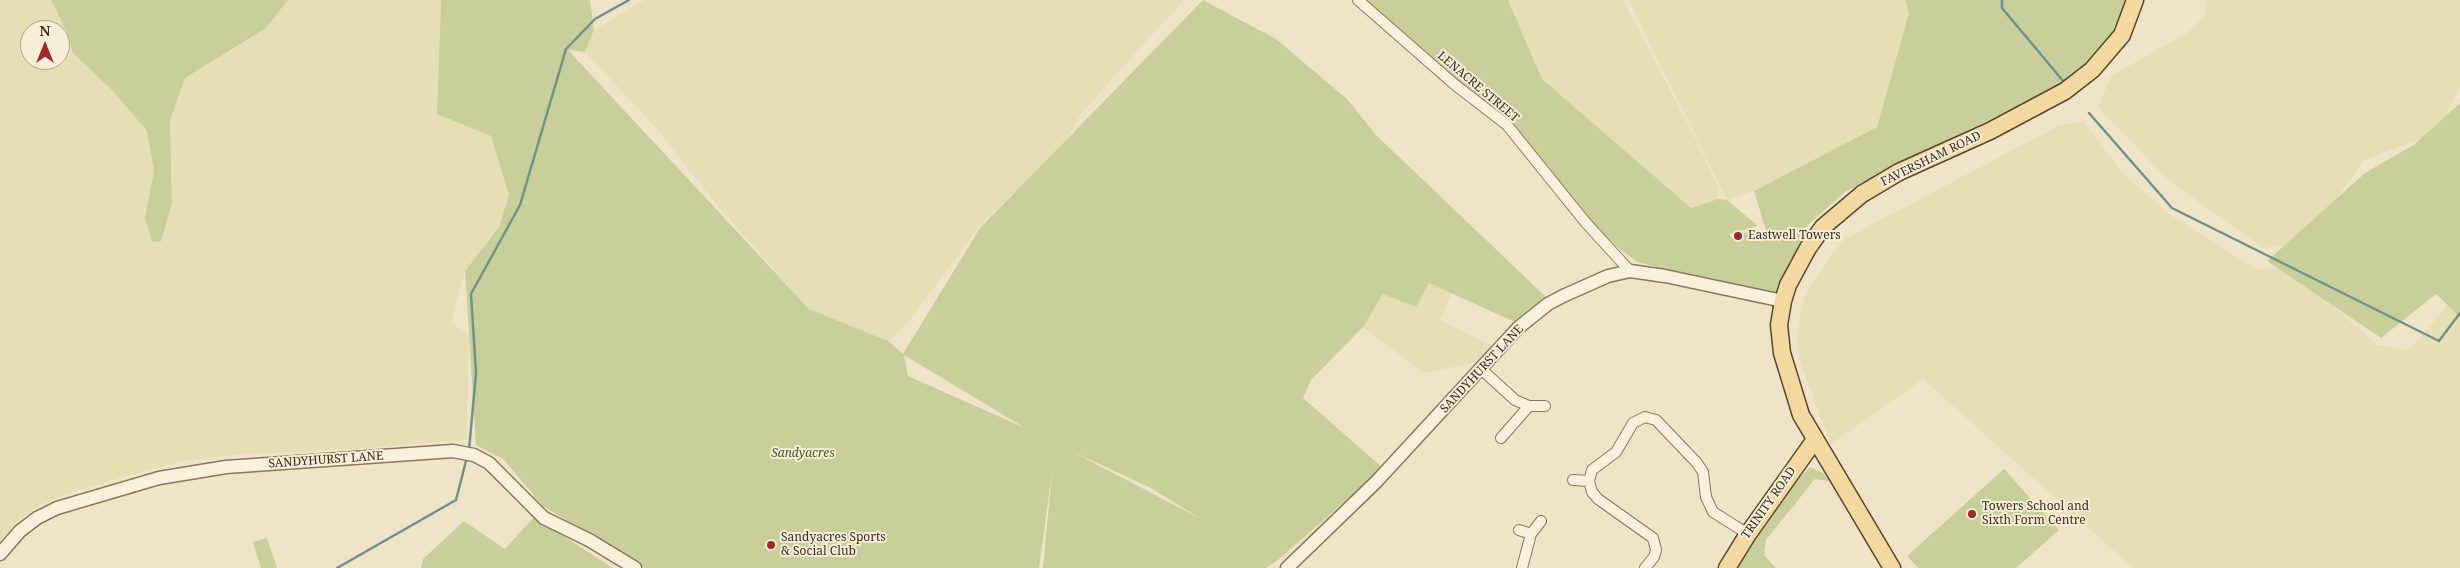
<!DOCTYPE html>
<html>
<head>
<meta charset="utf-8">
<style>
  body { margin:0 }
  #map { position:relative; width:2460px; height:568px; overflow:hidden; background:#f0e4c8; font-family:"Noto Serif",serif }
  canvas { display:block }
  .north { position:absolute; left:20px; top:20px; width:50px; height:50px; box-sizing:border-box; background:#f7eed8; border:1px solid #ada18e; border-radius:50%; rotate:0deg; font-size:14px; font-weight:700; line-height:20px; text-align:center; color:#3d2e20 }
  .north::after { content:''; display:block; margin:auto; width:18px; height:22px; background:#9e2a2b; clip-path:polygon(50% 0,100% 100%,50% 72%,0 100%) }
</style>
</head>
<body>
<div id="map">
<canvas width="2460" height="568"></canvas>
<div class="north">N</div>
</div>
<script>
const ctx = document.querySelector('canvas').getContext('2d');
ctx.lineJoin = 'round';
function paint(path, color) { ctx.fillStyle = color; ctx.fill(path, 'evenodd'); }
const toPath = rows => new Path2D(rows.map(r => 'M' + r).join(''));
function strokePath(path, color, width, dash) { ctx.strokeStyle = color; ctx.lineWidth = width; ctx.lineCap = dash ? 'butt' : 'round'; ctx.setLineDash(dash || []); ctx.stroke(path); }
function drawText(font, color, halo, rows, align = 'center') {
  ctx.font = font + ' "Noto Serif",serif'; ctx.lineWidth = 4; ctx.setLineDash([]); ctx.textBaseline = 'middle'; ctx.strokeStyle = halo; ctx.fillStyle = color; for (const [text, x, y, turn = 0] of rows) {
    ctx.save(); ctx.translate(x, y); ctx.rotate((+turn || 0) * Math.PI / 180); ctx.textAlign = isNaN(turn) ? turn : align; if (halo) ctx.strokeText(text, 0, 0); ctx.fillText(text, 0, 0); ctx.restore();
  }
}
const farmland = toPath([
  [0,0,51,0,67,32,73,53,113,91,147,131,154,171,145,217,172,203,170,120,185,77,266,28,288,0,441,0,437,114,491,136,509,195,499,227,465,271,451,323,469,335,467,439,358,449,232,455,182,461,77,490,43,504,20,519,0,542],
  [30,30,60,30,60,60,30,60],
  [644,0,1184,0,1082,112,1067,140,981,225,909,321,888,341,809,309,716,204,658,130,585,52,594,30],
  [1508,0,1623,0,1695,138,1719,188,1718,199,1691,208,1542,79],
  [1629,0,1905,0,1909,13,1877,127,1757,190,1727,200],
  [2207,0,2460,0,2460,86,2438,132,2364,160,2306,242,2263,248,2167,179,2098,107,2111,76,2189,32,2205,15],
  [2083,121,2124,175,2172,216,2256,269,2290,268,2377,345,2408,351,2458,294,2460,298,2460,568,2133,568,1923,379,1831,444,1799,359,1798,336,1799,320,1807,290,1843,240,2058,126],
  [1429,283,1452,293,1440,320,1491,346,1479,362,1423,373,1363,327,1383,294]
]);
const green = toPath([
  [51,0,288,0,266,28,185,78,170,120,172,203,161,241,152,242,145,217,154,171,147,131,113,91,73,53,67,32],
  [441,0,590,0,594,30,585,52,568,50,809,309,888,341,903,354,980,228,1203,0,1276,39,1347,99,1376,135,1547,298,1517,323,1429,283,1416,307,1383,294,1363,327,1311,380,1303,398,1383,468,1278,560,1266,568,1043,568,1052,472,1039,568,645,568,543,506,504,460,476,445,465,271,499,227,509,195,491,136,437,114],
  [904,355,1025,428,908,376],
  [1071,451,1151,488,1199,518],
  [1355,0,1508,0,1542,79,1691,208,1718,199,1727,200,1758,226,1729,234,1736,242,1744,239,1742,234,1754,230,1760,231,1768,237,1754,191,1877,127,1909,13,1905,0,2127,0,2117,29,2069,80,1845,192,1801,231,1810,232,1797,253,1782,288,1775,293,1747,290,1637,262,1593,228,1508,123],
  [2460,103,2460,317,2436,294,2381,338,2267,261,2365,173,2415,144],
  [1810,467,1823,473,1829,481,1815,479,1766,540,1764,555,1776,568,1735,568,1787,491],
  [2004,469,2059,530,2016,568,1918,568,1907,556],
  [534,517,613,568,421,568,423,559,464,521,505,549],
  [267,538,277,568,261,568,253,542]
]);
const stream = toPath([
  [2002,0,2002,8,2064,82],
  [2089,113,2172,208,2439,341,2460,313],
  [469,450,476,373,471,294,520,205,566,49,595,19,629,0],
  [337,568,456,500,467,457]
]);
const minor = toPath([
  [1358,0,1454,84,1507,125,1586,223,1630,271],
  [1481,369,1515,400,1529,406,1545,406],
  [1501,438,1529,406],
  [1573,480,1589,481],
  [1519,530,1531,534],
  [1522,568,1531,534,1541,521],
  [1645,568,1654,557,1656,550,1653,538,1598,499,1592,492,1589,481,1592,470,1616,452,1633,423,1645,417,1656,420,1697,463,1703,472,1706,497,1713,512,1748,534]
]);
const tertiary = toPath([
  [0,554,20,531,37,518,57,508,159,478,226,467,453,451,474,455,489,463,544,518,589,540,635,568],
  [1287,568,1376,482,1518,328,1548,304,1563,296,1608,276,1630,271,1665,276,1783,301]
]);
const primary = toPath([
  [1727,568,1748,534,1814,441],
  [1892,568,1801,415,1782,353,1779,325,1783,301,1788,285,1808,248,1823,227,1862,194,1899,172,1990,131,2065,91,2092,70,2122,35,2135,0]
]);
const markers = [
  [1738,236,5,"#9e2a2b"],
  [1972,514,5,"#9e2a2b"],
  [771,545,5,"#9e2a2b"]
];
const streetNames = [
  ["LENACRE STREET",1478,87,40],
  ["FAVERSHAM ROAD",1931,159,-26],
  ["SANDYHURST LANE",1482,369,-47],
  ["SANDYHURST LANE",326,460,-4],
  ["TRINITY ROAD",1769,503,-55]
];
const poiNames = [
  ["Eastwell Towers",1748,236],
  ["Towers School and",1982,507],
  ["Sixth Form Centre",1982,521],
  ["Sandyacres Sports",781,538],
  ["& Social Club",781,552]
];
const parkNames = [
  ["Sandyacres",803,454]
];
paint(farmland, '#e6deb5');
paint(green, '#c9cf9b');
strokePath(stream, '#6f938a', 2.5);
strokePath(minor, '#8d765c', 12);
strokePath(tertiary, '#8d765c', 15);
strokePath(primary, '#5b4430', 19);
strokePath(minor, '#faf1dc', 10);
strokePath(tertiary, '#faf1dc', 12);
strokePath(primary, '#f3d9a0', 16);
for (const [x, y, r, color] of markers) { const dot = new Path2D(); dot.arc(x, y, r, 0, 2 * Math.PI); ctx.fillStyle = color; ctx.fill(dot); strokePath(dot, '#f7eed8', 2); }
drawText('12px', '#3d2e20', '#f7eed8', streetNames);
drawText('12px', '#3d2e20', '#f7eed8', poiNames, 'left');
drawText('italic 12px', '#4d5a26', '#f7eed8', parkNames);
</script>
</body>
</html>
